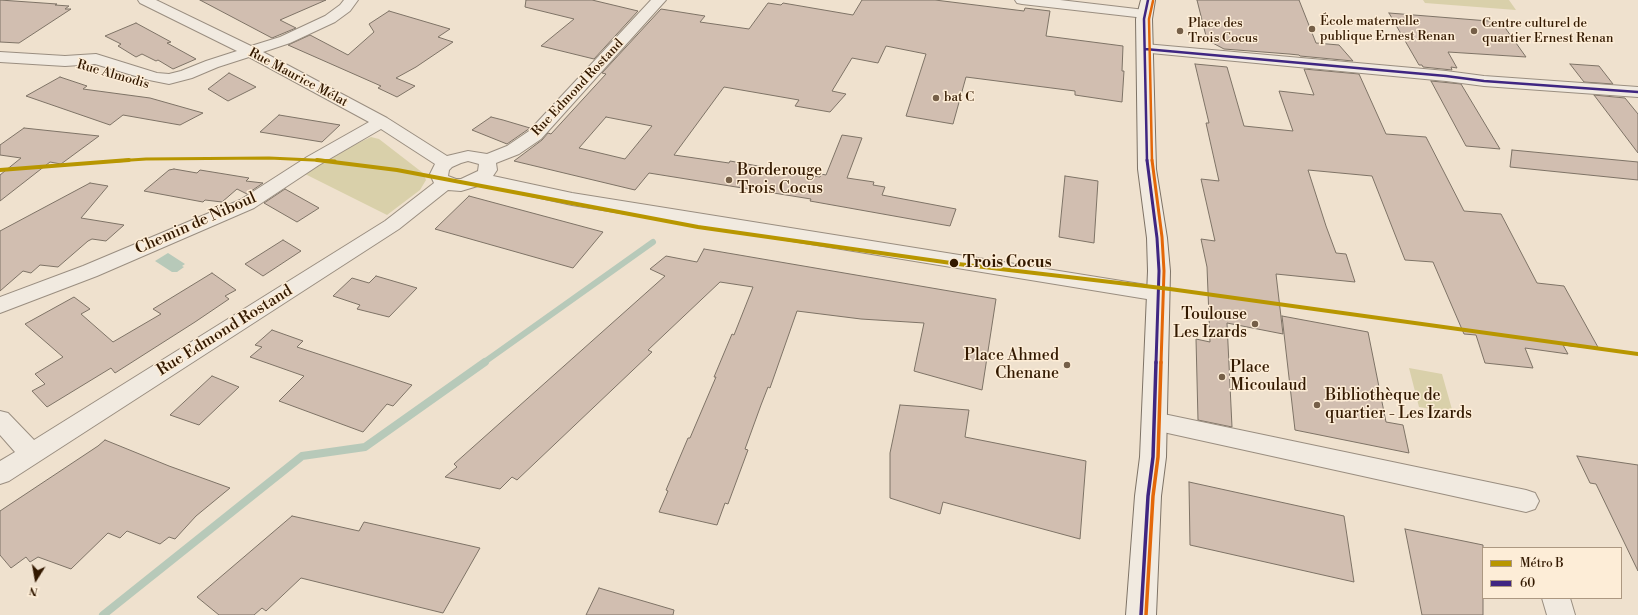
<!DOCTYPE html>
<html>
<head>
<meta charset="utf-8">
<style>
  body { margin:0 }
  #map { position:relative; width:1638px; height:615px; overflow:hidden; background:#efe1ce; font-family:"Libre Bodoni",serif }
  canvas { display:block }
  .legend { position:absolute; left:1482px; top:547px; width:140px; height:52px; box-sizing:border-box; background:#fdedd7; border:1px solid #ac9881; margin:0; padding:5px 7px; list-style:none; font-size:12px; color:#331900 }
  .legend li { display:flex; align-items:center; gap:8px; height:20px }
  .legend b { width:20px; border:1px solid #ac9881 }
  .north { position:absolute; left:16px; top:559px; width:40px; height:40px; -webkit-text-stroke:3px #fdedd7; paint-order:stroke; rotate:191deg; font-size:11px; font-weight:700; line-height:16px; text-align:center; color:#331900 }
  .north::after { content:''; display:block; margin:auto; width:14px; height:18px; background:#331900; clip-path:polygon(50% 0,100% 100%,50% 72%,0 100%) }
</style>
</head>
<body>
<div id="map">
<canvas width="1638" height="615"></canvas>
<ul class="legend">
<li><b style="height:5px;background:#b89600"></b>Métro B</li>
<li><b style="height:5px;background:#3f2682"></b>60</li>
</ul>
<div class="north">N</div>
</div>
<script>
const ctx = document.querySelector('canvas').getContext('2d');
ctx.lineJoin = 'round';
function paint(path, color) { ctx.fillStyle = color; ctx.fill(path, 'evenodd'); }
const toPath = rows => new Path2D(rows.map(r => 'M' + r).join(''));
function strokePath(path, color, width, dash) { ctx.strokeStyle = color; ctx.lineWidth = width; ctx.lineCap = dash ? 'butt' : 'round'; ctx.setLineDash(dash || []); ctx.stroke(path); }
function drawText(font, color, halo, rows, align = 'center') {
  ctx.font = font + ' "Libre Bodoni",serif'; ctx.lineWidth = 3; ctx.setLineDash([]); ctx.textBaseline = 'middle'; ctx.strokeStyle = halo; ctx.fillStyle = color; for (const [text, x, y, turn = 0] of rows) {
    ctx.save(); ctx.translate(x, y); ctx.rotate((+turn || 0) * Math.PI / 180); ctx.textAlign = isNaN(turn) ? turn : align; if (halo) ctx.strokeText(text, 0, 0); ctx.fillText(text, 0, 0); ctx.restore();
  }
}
const green = toPath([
  [1423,0,1509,0,1516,10,1425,3],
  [371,137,379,139,423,173,426,180,420,190,387,215,305,174,354,145],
  [1409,368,1442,374,1453,413,1419,407]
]);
const water = toPath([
  [168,253,185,264,182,266,184,267,177,272,172,272,155,261]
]);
const streamFar1 = toPath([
  [483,363,653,242]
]);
const stream = toPath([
  [103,615,302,456,365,447,485,362]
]);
const building = toPath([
  [0,0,57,4,55,5,69,6,65,9,71,9,19,43,0,42,0,0],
  [200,0,326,0,280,20,296,28,272,38,200,0],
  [526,0,592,0,638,11,594,59,541,46,574,19,525,7,526,0],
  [862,0,935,0,1024,11,1025,8,1050,11,1046,36,1123,46,1122,71,1124,71,1122,102,1075,95,1075,91,966,77,953,124,906,116,926,54,886,46,878,63,852,58,832,91,846,94,830,112,795,106,799,100,724,87,674,155,729,163,730,161,820,177,821,174,826,175,842,135,862,138,847,178,874,182,873,185,885,187,882,195,956,209,950,226,810,201,811,199,649,173,635,190,514,161,542,140,548,133,551,134,606,74,602,73,661,9,705,16,700,22,749,29,768,3,781,5,783,3,853,15,862,0],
  [606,117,652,126,625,159,579,148,606,117],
  [1197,0,1299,0,1316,43,1339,45,1353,61,1300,56,1299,55,1289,54,1224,49,1207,40,1197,0],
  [389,11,450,29,438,37,453,42,416,67,396,78,415,86,397,97,378,88,381,86,288,45,310,35,348,55,374,32,369,24,389,11],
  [1389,13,1501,22,1526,57,1448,52,1457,68,1451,67,1452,70,1423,67,1422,65,1419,65,1389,13],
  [136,23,171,42,167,43,196,59,173,69,158,60,156,61,142,54,136,57,118,46,121,44,105,36,136,23],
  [1195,64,1227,67,1244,126,1293,131,1279,91,1314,95,1304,69,1359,74,1386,134,1426,137,1464,211,1501,214,1537,283,1564,286,1599,349,1563,345,1568,354,1525,348,1533,368,1485,363,1476,335,1464,334,1433,262,1405,260,1372,176,1308,170,1326,226,1336,253,1346,254,1355,282,1276,274,1283,334,1227,323,1232,427,1198,420,1196,339,1210,342,1207,267,1201,239,1215,241,1201,179,1219,181,1206,123,1209,123,1195,64],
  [1570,64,1599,66,1613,84,1584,82,1570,64],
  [229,73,256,87,228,101,208,89,229,73],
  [60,77,87,86,83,89,150,98,203,113,180,125,123,115,110,125,26,96,60,77],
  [1431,81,1461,84,1500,149,1466,146,1431,81],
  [1594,95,1625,98,1638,114,1638,153,1594,95],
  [279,115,340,125,322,142,260,132,279,115],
  [491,117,503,120,530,128,507,144,472,130,491,117],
  [24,128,99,136,61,164,50,162,0,201,0,175,21,158,0,155,0,145,24,128],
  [1512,150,1638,162,1638,180,1510,167,1512,150],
  [174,169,197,173,200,170,249,178,246,181,263,183,247,194,237,189,222,202,205,200,203,202,144,191,169,170,174,169],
  [1065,176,1098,181,1094,243,1059,237,1065,176],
  [90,183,108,186,81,218,124,225,106,241,92,239,88,241,58,267,40,265,31,273,23,271,0,291,0,231,90,183],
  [285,189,319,208,297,222,264,203,285,189],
  [469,196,603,232,573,268,435,229,469,196],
  [283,240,301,251,263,276,245,264,283,240],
  [704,249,996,299,982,390,914,371,924,323,861,319,797,311,770,388,768,387,761,405,745,449,748,450,728,504,725,503,717,525,659,512,668,491,666,490,688,438,690,438,716,377,714,377,732,334,734,335,753,287,720,282,648,350,652,352,517,480,512,477,500,489,445,477,457,467,454,464,665,276,650,269,666,256,697,262,704,249],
  [212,273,236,290,225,296,229,299,195,322,115,373,111,368,47,407,32,391,45,384,35,374,63,357,25,324,74,297,90,309,81,314,113,342,161,314,153,309,212,273],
  [376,276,417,288,389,317,357,309,360,305,333,296,352,278,369,283,376,276],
  [1282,316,1368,332,1386,422,1403,425,1409,453,1295,430,1282,316],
  [272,330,303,341,297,347,412,385,393,406,387,404,363,432,279,401,304,376,250,357,262,347,255,345,272,330],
  [212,376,239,387,199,425,170,415,212,376],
  [900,405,969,410,965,437,1086,461,1080,539,943,502,940,514,890,498,890,453,900,405],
  [105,440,169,466,230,488,196,516,175,539,169,537,160,544,127,531,120,538,108,533,71,569,38,557,30,562,26,557,11,568,0,555,0,511,98,446,105,440],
  [1577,456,1638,465,1638,571,1596,484,1590,483,1577,456],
  [1189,482,1344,516,1354,582,1190,545,1189,482],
  [292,516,359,531,364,522,480,548,443,613,301,578,266,611,262,608,254,615,219,615,197,597,292,516],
  [1405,529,1483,545,1483,615,1422,615,1405,529],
  [599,588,674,610,673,615,586,615,599,588]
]);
const street = toPath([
  [138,0,156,0,251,46,280,37,325,16,340,5,344,0,358,0,350,11,335,22,290,43,263,52,387,118,447,156,468,151,487,154,507,146,529,131,651,0,666,0,541,139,519,154,496,163,497,170,493,176,572,193,1159,287,1166,289,1169,294,1166,299,1159,301,572,205,481,185,461,191,448,190,399,229,9,481,0,484,0,461,15,452,0,435,0,411,8,413,34,440,385,221,434,183,430,174,435,164,381,129,319,165,254,208,97,276,0,313,0,297,83,266,240,200,307,157,369,122,249,57,218,67,192,78,169,84,149,80,95,64,65,66,0,62,0,52,65,56,96,54,157,73,169,74,181,71,206,61,237,51,140,3,138,0],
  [468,161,479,164,478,171,461,179,456,179,448,176,449,170,452,167,461,163,468,161],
  [1015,0,1060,0,1145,10,1150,11,1152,14,1150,17,1145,18,1022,4,1017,3,1015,0],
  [1145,44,1446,71,1484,76,1638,87,1638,97,1484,86,1446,81,1140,52,1137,49,1140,46,1145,44],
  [1154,412,1526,490,1535,493,1539,501,1535,509,1526,512,1154,430,1146,428,1142,421,1146,414,1154,412],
  [1542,598,1570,598,1575,615,1547,615,1542,598]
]);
const secondary = toPath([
  [1141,0,1155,0,1152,19,1156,169,1167,238,1170,271,1166,457,1161,496,1156,615,1126,615,1135,496,1140,457,1148,271,1147,238,1138,169,1136,19,1141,0]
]);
const bus1Far2 = toPath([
  [1145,49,1446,76,1484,81,1638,92],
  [1147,161,1144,19,1148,0]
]);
const bus1Far1 = toPath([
  [1147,160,1157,238,1159,271,1156,363]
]);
const bus1 = toPath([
  [1141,615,1148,496,1153,457,1156,362]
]);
const bus2Far2 = toPath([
  [1152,161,1149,19,1153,1]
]);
const bus2Far1 = toPath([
  [1152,160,1162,237,1164,271,1161,363]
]);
const bus2 = toPath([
  [1146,615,1153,496,1158,457,1161,362]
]);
const metro1Far1 = toPath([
  [116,161,146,159,269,158,335,161]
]);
const metro1 = toPath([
  [317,160,397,170,698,227,958,264,1170,289,1638,354],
  [0,170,129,160]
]);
const markers = [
  [1312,29,4,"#755f48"],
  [1180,31,4,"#755f48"],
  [1474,31,4,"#755f48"],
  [936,98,4,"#755f48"],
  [729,180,4,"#755f48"],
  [954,263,5,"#331900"],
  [1255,324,4,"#755f48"],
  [1067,365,4,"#755f48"],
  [1222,377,4,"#755f48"],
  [1317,405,4,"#755f48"]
];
const farPoinames = [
  ["École maternelle",1320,22],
  ["publique Ernest Renan",1320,37],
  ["Place des",1188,24],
  ["Trois Cocus",1188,39],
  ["Centre culturel de",1482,24],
  ["quartier Ernest Renan",1482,39],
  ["bat C",944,98]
];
const farStreetnames = [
  ["Rue Almodis",113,75,16],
  ["Rue Maurice Mélat",298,78,28],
  ["Rue Edmond Rostand",578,88,-47]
];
const poiNames = [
  ["Borderouge",737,171],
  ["Trois Cocus",737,189],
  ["Toulouse",1247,315,"right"],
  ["Les Izards",1247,333,"right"],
  ["Place Ahmed",1059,356,"right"],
  ["Chenane",1059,374,"right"],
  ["Place",1230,368],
  ["Micoulaud",1230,386],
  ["Bibliothèque de",1325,396],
  ["quartier - Les Izards",1325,414]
];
const streetNames = [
  ["Chemin de Niboul",196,224,-24],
  ["Rue Edmond Rostand",225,331,-32]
];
const stopNames = [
  ["Trois Cocus",963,263]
];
paint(green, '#d9d0aa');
paint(water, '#b7c9b9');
strokePath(streamFar1, '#b7c9b9', 6);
strokePath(stream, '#b7c9b9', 8);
paint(building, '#d1beb0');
strokePath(building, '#7e7366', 1);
strokePath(street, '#9a8e80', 2);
strokePath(secondary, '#7e7366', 2);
paint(street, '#f1eae0');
paint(secondary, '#f1eae0');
strokePath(bus1Far2, '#3f2682', 2.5);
strokePath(bus1Far1, '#3f2682', 3);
strokePath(bus1, '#3f2682', 3.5);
strokePath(bus2Far2, '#e46809', 2.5);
strokePath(bus2Far1, '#e46809', 3);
strokePath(bus2, '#e46809', 3.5);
strokePath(metro1Far1, '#b89600', 3);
strokePath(metro1, '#b89600', 4);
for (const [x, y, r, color] of markers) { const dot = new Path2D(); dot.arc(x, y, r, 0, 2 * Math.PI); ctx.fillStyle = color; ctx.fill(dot); strokePath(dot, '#fdedd7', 1.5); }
drawText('13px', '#331900', '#fdedd7', farPoinames, 'left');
drawText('13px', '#331900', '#fdedd7', farStreetnames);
drawText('16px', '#331900', '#fdedd7', poiNames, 'left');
drawText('16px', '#331900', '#fdedd7', streetNames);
drawText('bold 16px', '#331900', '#fdedd7', stopNames, 'left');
</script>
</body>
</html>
